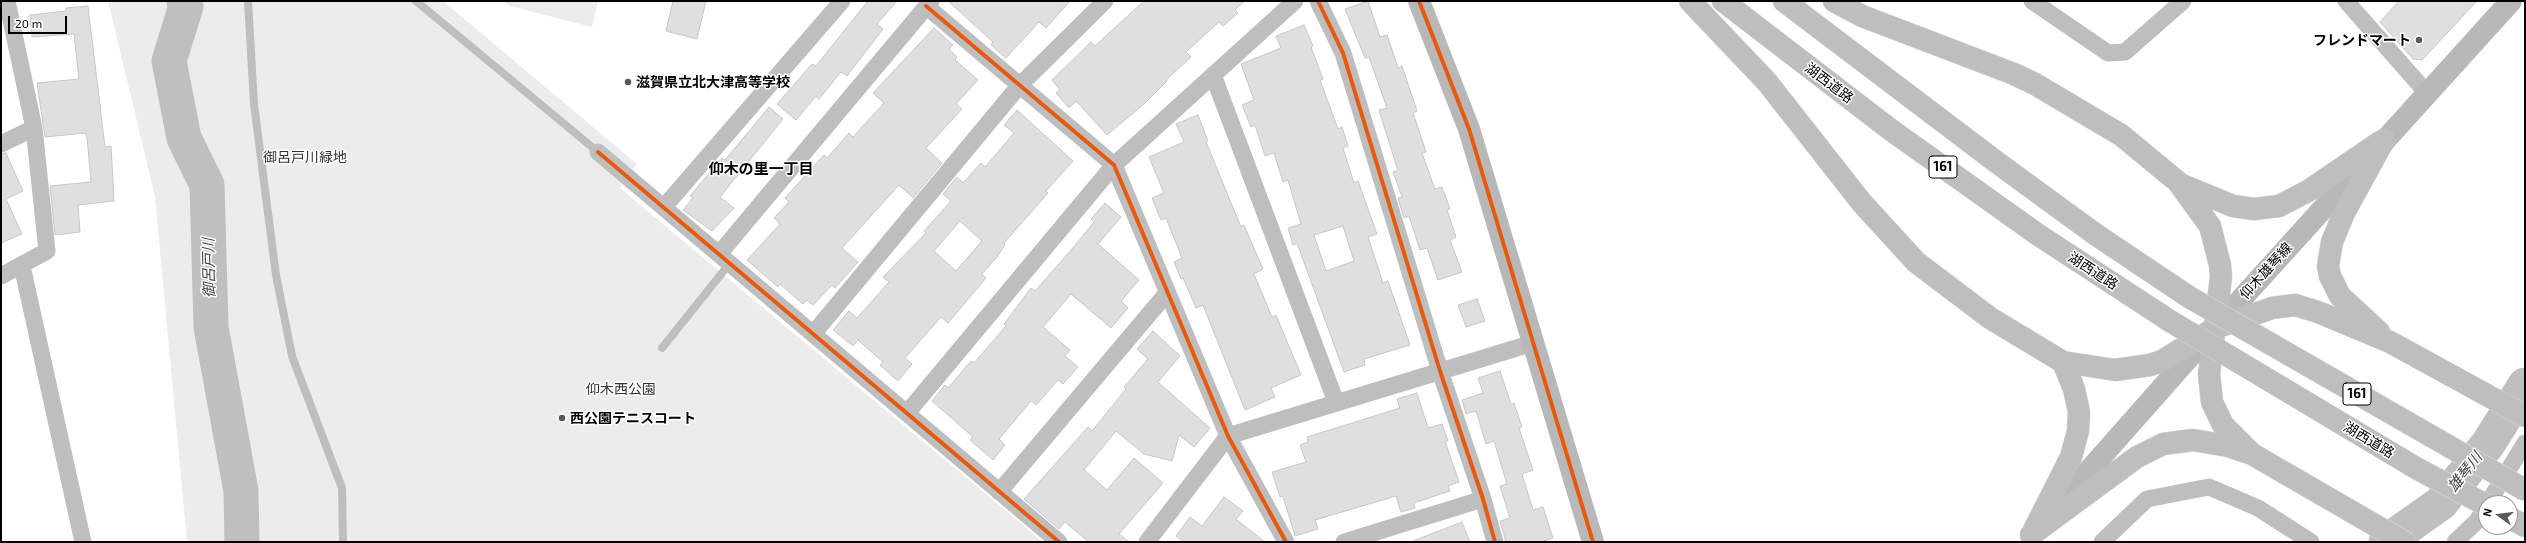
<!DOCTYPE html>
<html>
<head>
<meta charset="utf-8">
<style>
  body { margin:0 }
  #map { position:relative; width:2526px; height:543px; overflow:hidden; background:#fff; font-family:"Exo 2",sans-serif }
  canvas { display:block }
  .frame { position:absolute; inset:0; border:2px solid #000; pointer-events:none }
  .north { position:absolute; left:2478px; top:495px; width:40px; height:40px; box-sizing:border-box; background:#fff; border:1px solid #999; border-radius:50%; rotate:284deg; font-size:11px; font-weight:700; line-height:16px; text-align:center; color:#000 }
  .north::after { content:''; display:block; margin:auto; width:14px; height:18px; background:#595959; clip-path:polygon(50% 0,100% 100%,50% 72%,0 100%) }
  .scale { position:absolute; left:8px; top:16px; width:59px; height:18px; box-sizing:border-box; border:2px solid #000; border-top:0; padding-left:5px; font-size:12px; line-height:14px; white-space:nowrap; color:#000; -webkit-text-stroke:3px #fff; paint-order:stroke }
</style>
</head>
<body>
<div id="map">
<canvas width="2526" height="543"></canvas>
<div class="frame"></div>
<div class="north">N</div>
<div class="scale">20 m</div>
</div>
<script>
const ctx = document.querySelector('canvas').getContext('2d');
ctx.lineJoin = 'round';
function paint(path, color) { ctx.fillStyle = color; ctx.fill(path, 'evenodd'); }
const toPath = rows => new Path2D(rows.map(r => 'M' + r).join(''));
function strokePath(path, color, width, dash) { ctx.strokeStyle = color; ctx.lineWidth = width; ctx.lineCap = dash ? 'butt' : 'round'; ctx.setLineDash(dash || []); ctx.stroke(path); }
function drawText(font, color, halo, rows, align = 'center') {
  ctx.font = font + ' "Exo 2","Noto Sans JP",sans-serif'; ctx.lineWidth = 3; ctx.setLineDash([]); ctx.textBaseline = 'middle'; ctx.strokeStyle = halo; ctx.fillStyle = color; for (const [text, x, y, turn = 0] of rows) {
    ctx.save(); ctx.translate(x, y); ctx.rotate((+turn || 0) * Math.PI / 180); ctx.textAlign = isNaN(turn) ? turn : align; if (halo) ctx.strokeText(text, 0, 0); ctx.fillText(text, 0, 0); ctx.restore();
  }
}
const green = toPath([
  [108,1,443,1,637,164,620,188,1043,542,187,542,155,197],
  [502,1,598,1,592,27,510,6]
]);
const river = toPath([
  [184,1,186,6,169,61,184,138,207,185,211,327,241,491,242,542],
  [2386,542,2441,503,2488,444,2525,385]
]);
const building = toPath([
  [673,1,706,1,697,39,666,31,673,1],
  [868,1,897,1,877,24,883,29,847,76,841,72,819,99,816,96,796,120,777,104,812,64,816,66,868,1],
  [948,1,1070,1,1046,28,1039,22,1006,58,991,45,993,42,948,1],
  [1144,1,1245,1,1235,10,1238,13,1223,26,1219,22,1186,52,1191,57,1166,80,1167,81,1144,104,1107,135,1076,101,1069,108,1056,93,1060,90,1052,80,1091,42,1095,46,1144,1],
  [1368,1,1380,37,1387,35,1398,68,1402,66,1417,111,1413,113,1426,152,1422,153,1435,189,1442,187,1450,209,1447,210,1456,237,1450,240,1462,272,1438,280,1427,248,1420,250,1409,216,1404,218,1398,198,1402,197,1393,172,1398,171,1379,110,1387,108,1369,57,1365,58,1345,9,1368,1],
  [2399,1,2477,1,2422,60,2413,59,2380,22,2399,1],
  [88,6,105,147,111,146,114,201,78,205,80,232,55,235,50,186,91,182,87,137,85,133,45,137,37,83,79,79,74,34,32,37,30,15,66,11,66,8,88,6],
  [1304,25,1313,46,1311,47,1323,79,1320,80,1338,129,1342,127,1348,146,1343,148,1354,183,1358,181,1377,234,1368,237,1383,283,1388,281,1410,345,1364,359,1365,365,1344,372,1297,243,1293,245,1288,228,1301,224,1288,180,1283,182,1274,153,1265,156,1255,125,1251,127,1242,105,1254,100,1241,64,1281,48,1276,36,1304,25],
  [1343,226,1354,261,1326,271,1314,235,1343,226],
  [934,28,953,45,949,49,957,57,955,60,978,80,956,104,962,109,926,148,942,163,913,198,899,185,842,248,858,262,835,288,832,285,813,305,807,300,803,304,780,284,778,287,747,260,780,224,774,218,789,202,785,198,824,155,827,158,849,133,853,137,884,103,873,93,934,28],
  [769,107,783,119,720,197,734,208,712,231,683,210,693,198,690,196,722,158,725,160,769,107],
  [1017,110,1073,161,1046,191,1048,193,1004,243,1005,245,997,257,982,274,986,278,964,304,948,323,941,317,905,358,912,364,898,381,880,365,883,362,858,340,853,346,833,330,849,311,857,318,889,282,883,277,926,233,924,231,951,201,943,194,957,177,963,183,981,163,985,167,1014,133,1004,125,1017,110],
  [960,221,982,241,956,271,934,251,960,221],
  [1198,115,1208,141,1206,142,1241,227,1244,225,1263,269,1254,274,1272,317,1276,315,1301,375,1271,388,1275,397,1245,410,1203,305,1196,308,1183,278,1181,279,1174,262,1182,258,1166,218,1161,220,1152,198,1164,193,1149,157,1184,142,1176,124,1198,115],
  [6,153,23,191,6,199,22,234,1,243,1,154,6,153],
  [1105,203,1121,217,1098,244,1139,280,1121,301,1128,308,1111,328,1071,294,1043,327,1070,350,1065,356,1078,367,1063,384,1058,380,1036,405,1031,401,999,439,1005,445,993,460,970,440,973,437,932,401,945,385,948,388,971,361,974,363,1006,326,1004,324,1031,288,1035,291,1072,249,1094,222,1091,219,1105,203],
  [1477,299,1485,321,1466,327,1458,305,1477,299],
  [1153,331,1180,356,1158,382,1210,428,1194,447,1179,435,1172,461,1144,454,1116,431,1084,470,1107,490,1134,458,1163,483,1119,534,1129,542,1089,542,1065,522,1059,529,1024,499,1088,427,1092,431,1126,389,1124,387,1148,359,1137,349,1153,331],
  [1500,371,1511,404,1514,403,1522,427,1519,428,1533,470,1522,474,1533,510,1543,507,1553,538,1541,542,1506,542,1500,521,1510,518,1500,486,1507,484,1494,441,1486,444,1476,411,1466,414,1462,400,1483,393,1478,378,1500,371],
  [1417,393,1428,428,1442,424,1448,441,1445,441,1459,482,1448,486,1450,491,1414,503,1415,508,1401,512,1396,496,1315,520,1318,529,1295,536,1283,496,1280,497,1272,472,1306,462,1300,445,1308,442,1307,437,1400,408,1397,399,1417,393],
  [1224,497,1243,511,1236,519,1265,542,1184,542,1176,536,1190,517,1202,526,1224,497],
  [1462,522,1470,542,1414,542,1413,541,1462,522]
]);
const lane = toPath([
  [248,1,254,104,276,275,292,356,342,488,343,542],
  [416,1,598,152],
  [662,348,730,263]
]);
const street = toPath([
  [1318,1,1343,53,1440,371,1483,499,1495,542],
  [2032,1,2108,53,2125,52,2183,1],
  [2346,1,2426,92],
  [926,6,1114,165,1228,436,1286,542],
  [1213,75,1336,402],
  [1,144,34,128],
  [598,152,1059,542],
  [664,207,842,1],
  [719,254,931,1],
  [22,266,83,542],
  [1,276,47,251,34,128,7,1],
  [813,334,1019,86,1105,1],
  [907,413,1114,165,1295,1],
  [999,492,1167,293],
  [2488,503,2525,443],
  [1147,542,1228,436,1533,343],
  [1344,542,1483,499],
  [2102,542,2147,499,2209,487,2258,508,2311,542],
  [2455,542,2477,521,2486,506]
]);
const secondary = toPath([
  [1419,1,1469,129,1593,542],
  [2047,518,2215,328,2511,1]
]);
const highway = toPath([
  [1690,1,1767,82,1862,203,1916,262,1990,318,2063,362,2115,370,2150,365,2162,361,2215,328,2272,308,2295,305,2318,312,2390,342,2525,416],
  [1723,1,1891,130,2037,234,2170,321],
  [1784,1,1995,161,2095,234,2189,297],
  [1834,1,1862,16,2014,74,2035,84,2121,135,2178,182,2210,226,2220,265,2221,277,2209,374,2212,402,2223,425,2252,454],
  [2182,185,2233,206,2254,209,2279,206,2308,191,2380,142],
  [2379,332,2340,296,2330,276,2328,266,2332,242,2344,213,2384,140],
  [2510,518,2525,526],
  [2034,530,2071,457,2078,431,2079,412,2074,389,2063,362],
  [2031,535,2137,457,2163,444,2193,440,2228,446,2252,454,2404,542]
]);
const highwayBridge = toPath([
  [2189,297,2525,490],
  [2170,321,2416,468,2486,505]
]);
const cycleway = toPath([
  [1318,1,1343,53,1440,371,1483,499,1495,542],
  [1419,1,1469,129,1593,542],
  [926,6,1114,165,1228,436,1286,542],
  [598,152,1059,542]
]);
const markers = [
  [2419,40,4,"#595959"],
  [628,82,4,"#595959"],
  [562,418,4,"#595959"]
];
const shields = [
  [1943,167,28],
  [2357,394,28]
];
const shieldNames = [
  ["161",1943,167],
  ["161",2357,394]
];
const poiNames = [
  ["フレンドマート",2411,40,"right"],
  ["滋賀県立北大津高等学校",636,82],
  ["西公園テニスコート",570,418]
];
const streetNames = [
  ["湖西道路",1829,83,37],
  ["湖西道路",2093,271,33],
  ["仰木雄琴線",2266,271,-48],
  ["湖西道路",2369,440,31]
];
const parkNames = [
  ["御呂戸川緑地",305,157],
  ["仰木西公園",621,389]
];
const neighbourhoodNames = [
  ["仰木の里一丁目",761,169]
];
const waterNames = [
  ["御呂戸川",209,268,-91],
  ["雄琴川",2465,472,-52]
];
paint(green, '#ececec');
strokePath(river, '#bfbfbf', 35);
paint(building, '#dfdfdf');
strokePath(building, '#c7c7c7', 1);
strokePath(highway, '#dbdbdb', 23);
strokePath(lane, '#bebebe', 8);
strokePath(street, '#bebebe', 17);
strokePath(secondary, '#b8b8b8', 22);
strokePath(highway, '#bebebe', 22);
strokePath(highwayBridge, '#dbdbdb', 23, []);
strokePath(highwayBridge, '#bebebe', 22);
strokePath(cycleway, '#e8590c', 4);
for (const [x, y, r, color] of markers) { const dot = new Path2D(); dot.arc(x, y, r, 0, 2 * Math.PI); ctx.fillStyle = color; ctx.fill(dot); strokePath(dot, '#fff', 1.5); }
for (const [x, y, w] of shields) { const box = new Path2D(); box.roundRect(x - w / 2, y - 11, w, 22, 3); ctx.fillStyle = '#fff'; ctx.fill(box); strokePath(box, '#000', 1); }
drawText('bold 13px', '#000', null, shieldNames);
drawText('bold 14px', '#000', '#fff', poiNames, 'left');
drawText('14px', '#000', '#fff', streetNames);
drawText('14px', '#333', '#fff', parkNames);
drawText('bold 15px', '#000', '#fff', neighbourhoodNames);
drawText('italic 15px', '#444', '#fff', waterNames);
</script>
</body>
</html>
